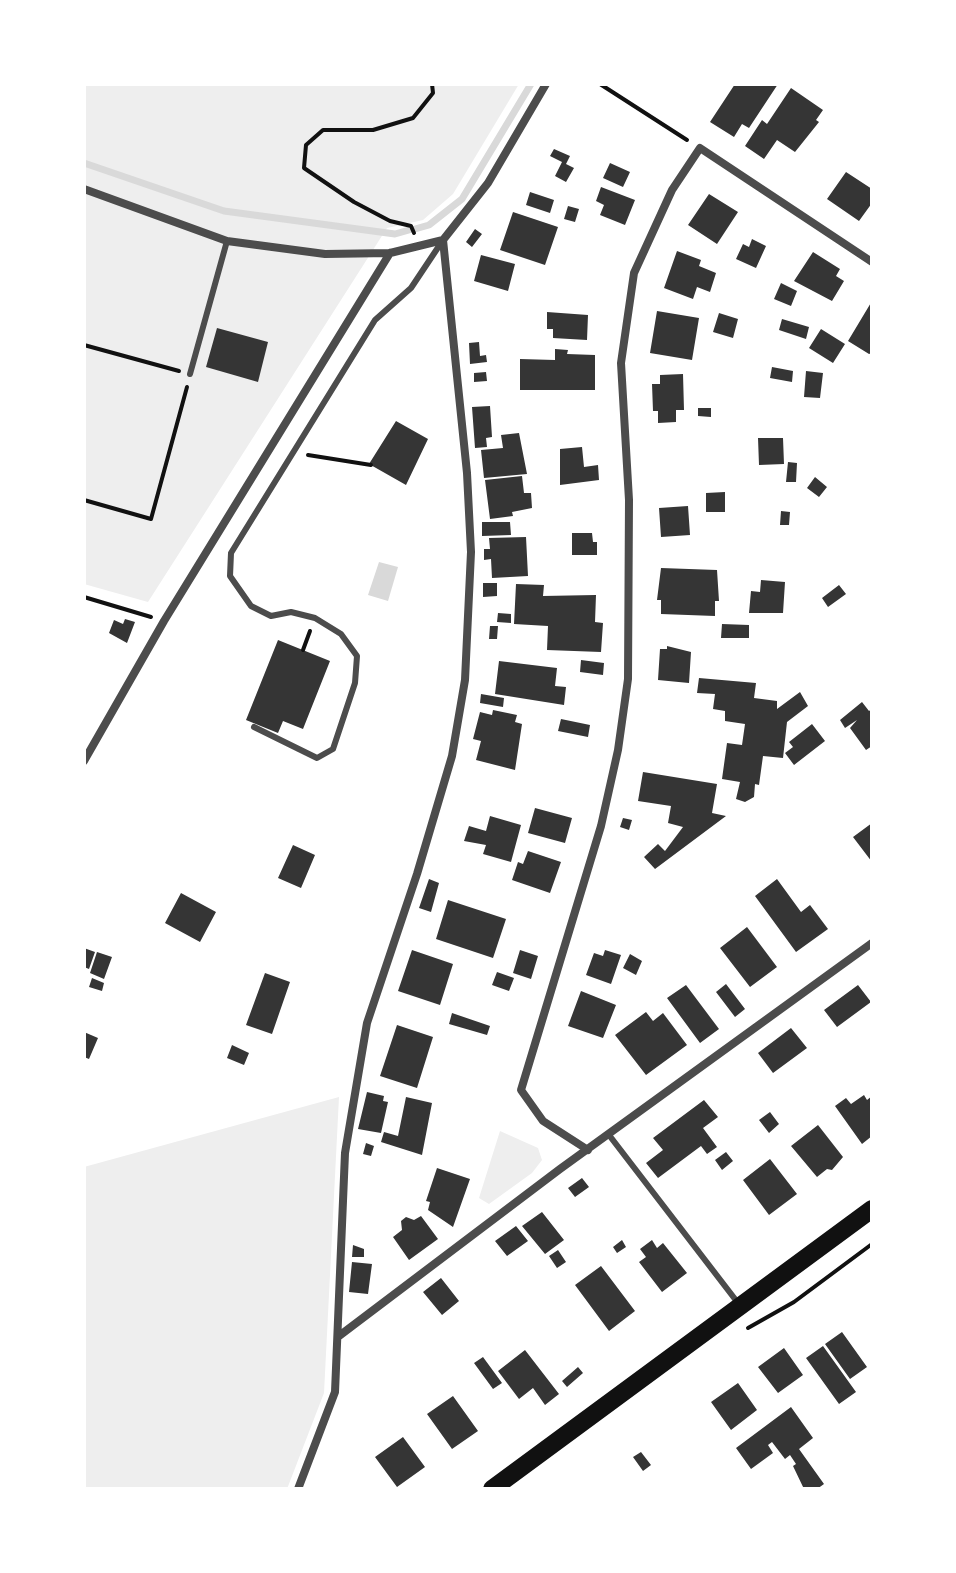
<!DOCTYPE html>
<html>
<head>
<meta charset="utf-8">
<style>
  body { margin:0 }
  #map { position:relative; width:956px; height:1573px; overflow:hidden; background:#fff; font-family:Inter,sans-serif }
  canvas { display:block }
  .frame { position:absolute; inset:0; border:86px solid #fff; pointer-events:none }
</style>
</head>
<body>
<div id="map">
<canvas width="956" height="1573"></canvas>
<div class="frame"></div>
</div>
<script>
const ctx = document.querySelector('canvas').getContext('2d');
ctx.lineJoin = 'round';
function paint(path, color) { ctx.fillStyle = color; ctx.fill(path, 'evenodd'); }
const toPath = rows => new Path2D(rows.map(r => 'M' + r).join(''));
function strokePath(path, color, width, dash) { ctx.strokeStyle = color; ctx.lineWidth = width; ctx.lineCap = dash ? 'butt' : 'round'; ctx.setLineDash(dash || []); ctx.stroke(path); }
const green = toPath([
  [84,84,519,84,453,194,423,220,387,228,148,602,84,584],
  [339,1097,324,1393,287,1489,84,1489,84,1167],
  [500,1131,538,1148,542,1160,532,1173,489,1204,479,1198]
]);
const water = toPath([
  [379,562,398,567,388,601,368,595]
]);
const stream = toPath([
  [84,163,224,211,395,234,409,230],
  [415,229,429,225,462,199,531,84]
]);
const building = toPath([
  [735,84,778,84,749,128,742,124,734,137,710,122],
  [791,88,823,110,816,120,819,122,795,152,777,140,764,159,745,146,762,120,767,124],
  [554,149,570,156,566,164,574,168,566,182,555,176,562,162,550,156],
  [610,163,630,172,623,187,603,178],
  [846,172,872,189,872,203,859,221,827,199],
  [601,187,635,200,625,225,600,215,604,205,596,201],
  [530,192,554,200,550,213,526,205],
  [709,194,738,212,717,244,688,225],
  [568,206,579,209,575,222,564,219],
  [513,212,558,227,545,265,500,250],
  [475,229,482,234,472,247,466,242],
  [752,239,766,246,756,268,736,259,743,244,749,247],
  [677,251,701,260,699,266,716,273,710,292,697,287,693,299,664,288],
  [813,252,840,269,836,276,844,281,832,301,794,281],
  [481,255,515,264,508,291,474,281],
  [781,283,797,291,791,306,774,299],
  [872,301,872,353,869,354,848,341],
  [657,311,699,318,692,360,650,353],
  [547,312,588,315,587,340,553,338,553,329,547,329],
  [719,313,738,319,733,338,713,332],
  [782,319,809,327,806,339,779,330],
  [217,328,268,342,258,382,206,367],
  [821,329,845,344,833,363,809,348],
  [479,342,480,356,486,355,487,362,470,364,469,343],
  [555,349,568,350,567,354,595,355,595,390,520,390,520,359,555,360],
  [772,367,793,371,792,382,770,378],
  [806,371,823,373,820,398,804,397],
  [486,372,487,381,474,382,474,373],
  [683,374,684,410,676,410,676,422,658,423,658,411,653,411,652,384,660,384,660,375],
  [490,406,492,437,486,438,487,447,475,448,472,407],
  [698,408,711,408,711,417,698,416],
  [396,421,428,439,406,485,369,464],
  [519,433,527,474,484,478,481,450,503,448,501,435],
  [758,438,783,438,784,464,759,465],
  [582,447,584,467,598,465,599,480,560,485,560,449],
  [788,462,797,463,796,482,786,482],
  [522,476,524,493,531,493,532,508,512,512,513,516,490,519,485,480],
  [815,477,827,487,819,497,807,488],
  [725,492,725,512,706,512,706,493],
  [688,506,690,535,661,537,659,508],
  [781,511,790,512,789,525,780,525],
  [482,522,510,522,511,535,482,536],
  [572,533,592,533,593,542,597,542,597,555,572,555],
  [526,537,528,576,492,578,491,559,484,560,484,549,490,549,489,538],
  [661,568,717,570,719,601,715,601,715,616,661,614,661,600,657,600],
  [761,580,785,582,783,613,749,613,751,591,760,592],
  [483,583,497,583,497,596,483,597],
  [516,584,544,585,543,596,596,595,595,622,603,623,601,652,547,650,548,626,514,624],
  [839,585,846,594,828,607,822,598],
  [498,613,511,614,511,623,497,622],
  [125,619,135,622,127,643,109,633,114,620,123,624],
  [722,624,749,625,749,638,721,638],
  [490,626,498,626,497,639,489,639],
  [278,640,330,661,303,729,283,721,278,733,246,720],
  [667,646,691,652,689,683,658,680,660,649,667,649],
  [581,660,604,663,603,675,580,672],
  [499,661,557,668,555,686,566,687,564,705,495,694],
  [699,678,756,683,754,698,777,701,777,709,800,692,808,706,787,722,783,758,763,756,759,785,755,784,754,797,745,802,736,799,740,782,722,779,727,743,742,745,745,724,725,721,725,711,713,709,715,694,697,693],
  [481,694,504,698,503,707,480,703],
  [862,702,869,711,872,709,872,746,866,750,850,728,857,720,845,728,840,720],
  [493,710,517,715,515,722,522,724,515,770,476,760,481,741,473,739,480,712,492,715],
  [561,719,590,725,588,737,558,731],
  [812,724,825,741,794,765,785,753,793,747,789,742],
  [643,772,717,784,712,813,726,816,655,869,644,857,658,844,665,851,683,827,668,823,671,806,638,801],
  [535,808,572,818,565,843,528,833],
  [490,816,521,825,511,862,483,854,486,845,464,841,469,826,486,831],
  [623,818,632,820,629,830,620,827],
  [872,823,872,862,853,837],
  [293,845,315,855,301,888,278,878],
  [528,851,561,862,550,893,512,880,518,862,523,864],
  [429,879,439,883,431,912,419,908],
  [777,879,801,912,810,905,828,929,796,952,755,896],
  [181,893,216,912,200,942,165,923],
  [448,900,506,919,493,958,436,939],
  [747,927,777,967,750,987,720,948],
  [84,948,95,952,89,969,84,967],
  [412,950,453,964,440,1005,398,991],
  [520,950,538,956,531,979,513,973],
  [605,950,621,955,611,984,586,975,594,953,603,956],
  [97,952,112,957,104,979,90,973],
  [630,954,642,961,636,975,623,968],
  [497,972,514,978,509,991,492,985],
  [265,973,290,982,272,1034,246,1025],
  [92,978,104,983,102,991,89,987],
  [726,984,745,1009,735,1017,716,992],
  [686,985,719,1029,700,1043,667,998],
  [858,985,871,1002,837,1027,824,1010],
  [581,991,616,1005,603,1038,568,1026],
  [646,1012,653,1021,663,1013,687,1045,646,1075,615,1035],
  [452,1013,490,1026,487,1035,449,1024],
  [397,1025,433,1037,417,1088,380,1076],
  [791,1028,807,1048,773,1073,758,1053],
  [84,1032,98,1038,89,1059,84,1057],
  [232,1045,249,1053,244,1065,227,1058],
  [367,1092,384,1096,383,1101,388,1102,381,1133,358,1129],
  [864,1095,867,1100,872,1096,872,1136,862,1144,835,1106,846,1098,851,1104],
  [406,1097,432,1103,422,1155,381,1142,384,1132,398,1136],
  [704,1100,718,1117,703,1128,717,1147,707,1154,701,1146,658,1178,646,1163,663,1150,653,1138],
  [770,1112,779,1124,769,1133,759,1120],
  [818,1125,843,1157,832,1170,827,1169,817,1177,791,1146],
  [366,1143,374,1146,371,1156,363,1154],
  [726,1152,733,1161,722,1170,715,1160],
  [770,1159,797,1194,769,1215,743,1180],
  [437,1168,470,1179,453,1227,428,1210,430,1202,426,1201],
  [582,1178,589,1187,575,1197,568,1188],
  [542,1212,564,1240,545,1254,522,1226],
  [421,1216,438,1239,409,1260,393,1237,402,1230,401,1221,406,1217,414,1220],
  [516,1226,528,1241,507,1256,495,1241],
  [622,1240,626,1247,617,1253,613,1247],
  [652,1240,657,1248,663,1243,687,1273,662,1292,639,1262,646,1257,640,1249],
  [353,1245,364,1249,364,1257,352,1257],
  [558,1250,566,1262,557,1268,549,1256],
  [352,1262,372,1264,368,1294,349,1292],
  [601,1266,635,1311,609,1331,575,1285],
  [441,1278,459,1301,442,1315,423,1292],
  [842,1332,867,1367,850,1379,825,1344],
  [823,1346,856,1392,839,1404,806,1358],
  [784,1348,803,1375,778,1393,758,1367],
  [525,1350,559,1394,545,1405,533,1388,519,1399,498,1371],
  [483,1357,502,1383,493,1389,474,1363],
  [578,1367,583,1373,567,1387,562,1381],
  [738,1383,757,1410,731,1430,711,1402],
  [453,1396,478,1431,452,1449,427,1414],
  [791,1407,813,1438,799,1449,824,1484,817,1489,804,1489,793,1466,796,1464,790,1455,785,1459,772,1442,768,1445,773,1453,751,1469,736,1448],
  [403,1437,425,1467,397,1487,375,1457],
  [641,1452,651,1465,643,1471,633,1457]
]);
const path = toPath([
  [600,84,687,140],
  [414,233,411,226,390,221,354,202,304,168,306,145,323,130,373,130,413,118,433,93,432,84],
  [84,345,179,371],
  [308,455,371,465],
  [84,500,151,519,187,387],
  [84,597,151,617],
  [303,650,310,631],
  [748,1328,794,1302,872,1244]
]);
const service = toPath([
  [190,374,227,241],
  [254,727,317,758,333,749,355,683,357,656,341,634,315,618,291,612,271,616,251,606,230,576,231,553,375,320,411,288,443,240],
  [609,1135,738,1303]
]);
const minor = toPath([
  [84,189,227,241,325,254,390,253,443,240],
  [443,240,488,183,546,84],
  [84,761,164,621,390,253],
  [588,1150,543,1121,521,1090,601,826,618,750,628,679,629,500,621,363,634,273,672,190,700,148,872,262],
  [339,1336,560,1169,872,943],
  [298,1489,335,1392,345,1153,367,1023,417,874,452,756,465,680,471,552,467,473,443,240]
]);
const primary = toPath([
  [492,1489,872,1209]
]);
paint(green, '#eee');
paint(water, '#d9d9d9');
strokePath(stream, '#d9d9d9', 7);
paint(building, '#353535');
strokePath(path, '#111', 4);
strokePath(service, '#4c4c4c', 6);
strokePath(minor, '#4c4c4c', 8);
strokePath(primary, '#111', 18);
</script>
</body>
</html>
